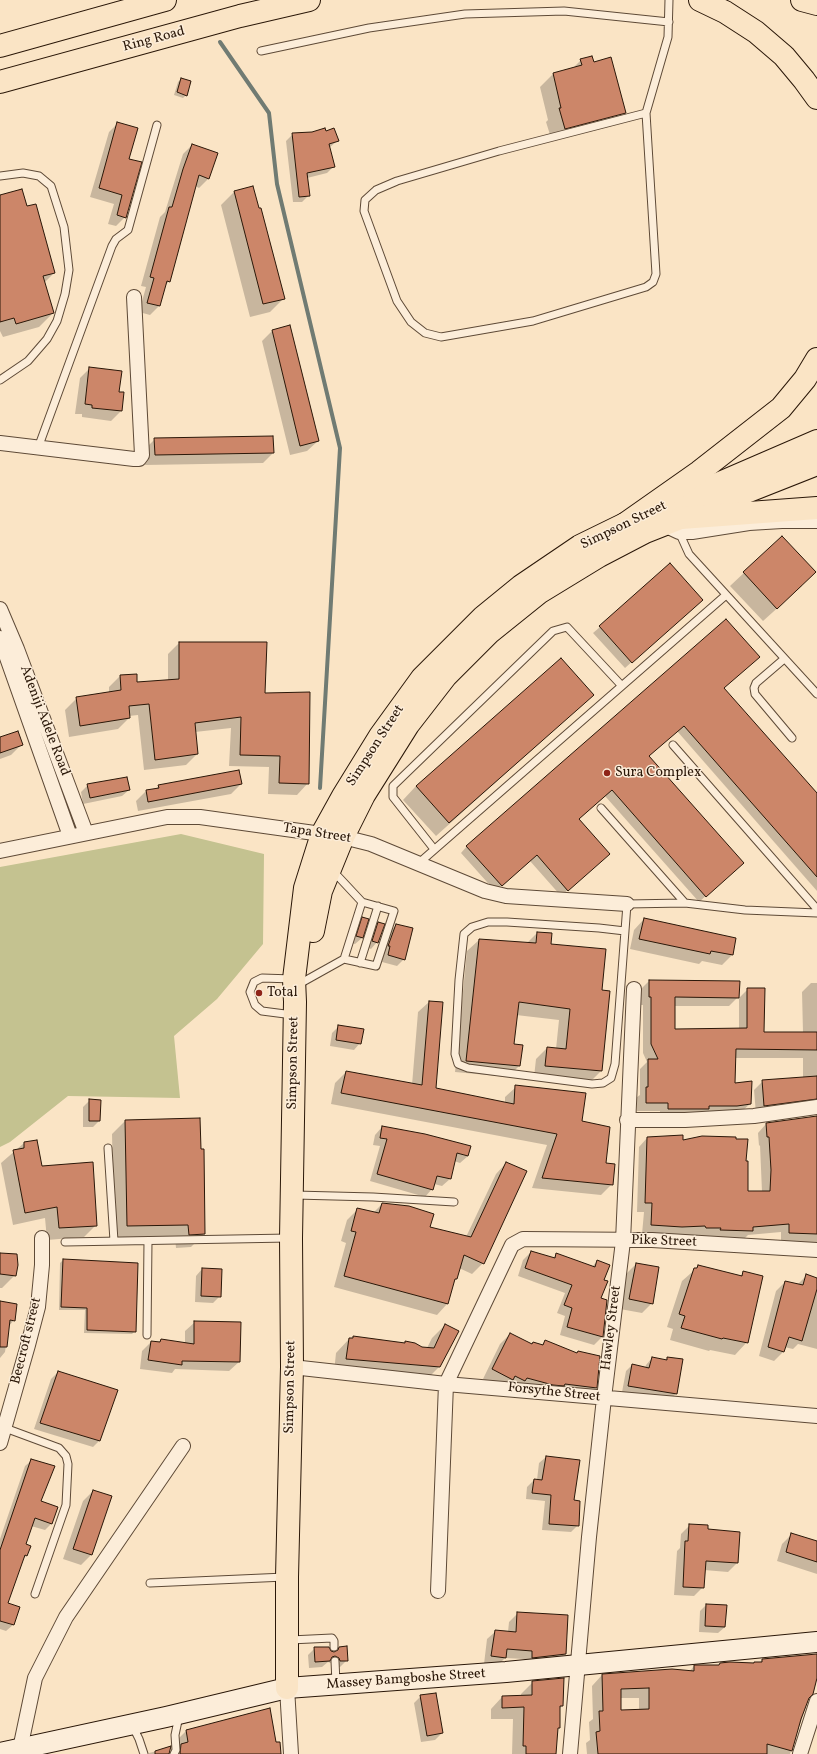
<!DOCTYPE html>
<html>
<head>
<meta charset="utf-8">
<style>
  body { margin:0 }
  canvas { display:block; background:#fae4c5 }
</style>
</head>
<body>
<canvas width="817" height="1754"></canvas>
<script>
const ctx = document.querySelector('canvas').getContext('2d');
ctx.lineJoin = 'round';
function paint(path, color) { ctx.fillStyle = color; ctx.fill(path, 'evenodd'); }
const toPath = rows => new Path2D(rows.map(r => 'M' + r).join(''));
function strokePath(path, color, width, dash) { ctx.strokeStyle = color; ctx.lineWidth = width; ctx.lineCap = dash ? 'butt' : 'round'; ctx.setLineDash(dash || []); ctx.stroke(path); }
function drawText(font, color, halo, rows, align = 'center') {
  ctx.font = font + ' Vollkorn,serif'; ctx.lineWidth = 3; ctx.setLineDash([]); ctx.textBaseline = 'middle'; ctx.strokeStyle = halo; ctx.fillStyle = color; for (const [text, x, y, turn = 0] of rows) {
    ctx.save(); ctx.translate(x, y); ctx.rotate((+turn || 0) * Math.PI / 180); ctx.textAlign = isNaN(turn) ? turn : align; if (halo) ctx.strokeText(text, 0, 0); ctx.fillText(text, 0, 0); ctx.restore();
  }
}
const green = toPath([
  [181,834,264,854,263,944,217,999,174,1036,180,1098,68,1096,10,1142,0,1147,0,867]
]);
const shadow = toPath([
  [581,60,594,63,625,113,612,126,552,141,546,122,548,120,540,87,553,74,572,69],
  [181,79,186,95,183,98,174,95,178,82],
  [118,123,128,160,125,217,116,226,108,224,114,204,90,197,109,132],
  [325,132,337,141,329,148,334,166,327,173,307,178,309,195,302,202,293,202,286,141,293,134],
  [192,145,208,179,199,188,195,186,169,281,165,286,159,306,150,315,139,312,146,287,141,286,160,217,165,212,183,154],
  [235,191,283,299,270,312,250,317,221,205],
  [0,196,26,207,54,273,44,283,53,313,39,327,3,337,0,331],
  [272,331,318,441,307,451,290,455,262,341],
  [90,368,118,392,121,411,111,421,82,417,82,414,75,414,80,378],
  [155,439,273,453,263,463,145,465,145,449],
  [782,537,802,586,763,621,730,586],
  [695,606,625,668,593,633,600,627],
  [179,643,264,694,308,783,297,795,268,794,269,767,229,766,231,728,195,732,197,754,186,765,144,770,138,715,129,716,129,718,118,729,69,737,65,710,77,698,109,693,109,687,120,676,136,683,168,681,168,654],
  [759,657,723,689,817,795,817,891,677,731,648,756,743,863,699,902,605,796,578,819,602,860,561,896,530,861,495,891,461,853,467,846],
  [593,695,436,836,403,800,416,786],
  [0,738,22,744,11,755,0,759],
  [241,784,231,794,138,811,136,801,146,791,154,790,159,786],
  [88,785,129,790,122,796,83,804,81,792],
  [363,918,362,938,355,944,351,943,356,925],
  [644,919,735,939,732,955,722,965,702,961,699,964,630,949,634,930],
  [379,923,377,942,371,949,366,947,372,929],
  [396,925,404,959,397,966,382,962,384,953,382,952,390,932],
  [537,933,601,991,601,1071,590,1082,534,1077,536,1059,547,1048,556,1049,559,1020,516,1015,513,1045,522,1046,519,1066,508,1077,455,1072,467,951,479,940,526,944],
  [649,981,738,997,729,1006,674,1006,674,1030,739,1029,739,998,748,989,763,1033,803,1033,802,992,811,983,817,983,817,1115,815,1110,756,1114,754,1090,763,1081,803,1078,803,1058,734,1058,734,1084,750,1104,741,1112,660,1117,660,1111,637,1111,637,1097,640,1095,640,1069,647,1062,643,1053,643,1005,640,1005,641,989],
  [429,1002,435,1089,505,1103,505,1097,516,1087,581,1122,605,1164,612,1184,601,1195,532,1188,547,1145,331,1104,335,1083,346,1072,412,1085,418,1012],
  [339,1026,360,1043,354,1050,330,1046,332,1033],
  [90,1100,99,1121,93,1127,83,1127,83,1107],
  [817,1116,817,1250,781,1242,781,1232,748,1235,744,1239,712,1238,712,1236,697,1236,697,1235,673,1236,642,1234,644,1212,637,1212,639,1147,647,1138,682,1142,745,1162,747,1192,762,1192,760,1145,759,1146,758,1133,766,1124],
  [125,1121,203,1150,204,1234,191,1247,176,1248,175,1238,114,1239,112,1134],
  [382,1127,468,1156,460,1163,454,1161,450,1179,442,1186,434,1184,432,1189,425,1197,370,1181,380,1146,373,1145,375,1135],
  [24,1143,41,1167,96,1225,84,1237,47,1240,45,1218,13,1225,1,1163],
  [506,1163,483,1263,472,1274,459,1268,456,1279,453,1282,447,1304,437,1315,334,1287,346,1243,341,1241,347,1220,358,1209,373,1213,382,1204,429,1227,466,1237,496,1174],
  [531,1252,552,1259,557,1254,592,1267,597,1261,603,1280,600,1298,606,1301,602,1337,594,1345,560,1335,565,1316,557,1313,565,1293,518,1276,523,1260],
  [0,1254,15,1275,2,1288,0,1288],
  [63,1260,135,1331,132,1334,84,1333,85,1310,59,1310,60,1263],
  [636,1264,652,1303,642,1313,620,1309,626,1274],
  [699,1266,740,1277,744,1272,747,1342,735,1355,710,1350,709,1351,670,1340,673,1329,667,1327,682,1281],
  [202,1269,220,1296,213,1303,195,1302,196,1276],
  [807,1275,817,1279,817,1349,798,1344,793,1349,784,1347,783,1352,774,1361,759,1356,776,1291,785,1282,797,1285],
  [0,1302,14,1320,9,1326,5,1352,0,1358],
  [195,1322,239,1362,229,1371,175,1369,172,1373,140,1369,142,1351,151,1342,158,1343,161,1341,185,1344,185,1331],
  [445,1325,439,1367,426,1380,334,1372,336,1353,349,1339,404,1344,406,1342,427,1348,432,1338],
  [510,1334,532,1345,541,1346,545,1341,577,1354,599,1357,596,1388,586,1398,502,1389,483,1379,500,1344],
  [652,1358,665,1361,667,1358,681,1360,676,1394,669,1400,622,1392,626,1371,632,1365,645,1368,646,1365],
  [58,1372,100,1440,93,1447,34,1429,51,1379],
  [546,1457,573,1501,578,1525,571,1532,542,1530,545,1501,526,1499,527,1487,534,1480,537,1480,539,1463],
  [32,1460,40,1501,51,1524,45,1530,31,1526,25,1544,26,1556,22,1560,7,1604,19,1608,13,1625,6,1631,0,1629,0,1539,25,1466],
  [93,1491,111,1497,91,1555,81,1565,63,1559,83,1501],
  [690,1525,706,1530,737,1563,728,1572,704,1570,703,1587,694,1596,674,1595,677,1551,680,1548,681,1534],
  [792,1534,817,1542,817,1574,777,1561,782,1544],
  [706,1605,725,1627,718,1633,699,1632,700,1611],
  [518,1613,565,1654,556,1662,524,1666,524,1659,505,1658,497,1666,484,1664,487,1639,496,1631,508,1632,509,1622],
  [315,1648,334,1653,339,1648,347,1660,340,1667,334,1667,333,1664,328,1662,322,1667,309,1668,308,1655],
  [817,1655,817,1674,790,1754,587,1754,586,1743,590,1740,589,1722,593,1719,592,1686,602,1675,689,1672,694,1666,759,1663,762,1660],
  [620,1698,639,1698,639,1710,620,1711],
  [533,1682,562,1706,559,1709,555,1754,512,1754,513,1719,491,1719,491,1709,502,1697,521,1696,521,1694],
  [421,1696,442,1733,435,1740,421,1742,414,1703],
  [269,1709,275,1743,279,1754,172,1754,177,1740,186,1731],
  [170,1748,169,1754,149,1754,149,1753]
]);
const stream = toPath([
  [220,42,269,113,277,184,340,448,320,788]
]);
const building = toPath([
  [592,56,594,62,611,57,626,113,565,129,559,108,561,108,553,73,582,65,580,59,592,56],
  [181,78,191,81,187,96,177,92,181,78],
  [117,122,138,128,129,159,142,162,126,218,117,215,122,195,99,188,117,122],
  [325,128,326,131,334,128,339,141,329,144,335,167,307,173,310,196,299,197,292,133,312,132,325,128],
  [192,144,218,153,209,179,199,175,170,282,167,281,160,306,147,303,154,278,150,277,169,207,172,207,183,169,192,144],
  [253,186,259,208,261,208,285,299,263,304,234,191,253,186],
  [22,189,27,206,36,204,55,273,43,276,54,313,16,324,14,318,0,322,0,195,22,189],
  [290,325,319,441,300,446,272,330,290,325],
  [89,367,122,371,119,392,124,392,122,411,92,408,92,405,85,404,89,367],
  [273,436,274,453,155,455,154,438,273,436],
  [782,536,816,572,777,609,743,572,782,536],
  [670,563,703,600,632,663,599,626,670,563],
  [726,619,760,657,724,688,817,793,817,877,684,726,649,756,744,863,706,897,612,790,579,819,610,854,568,891,537,855,502,886,466,846,726,619],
  [179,642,267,642,265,693,310,692,309,784,279,783,280,756,240,755,241,717,195,723,198,754,155,760,149,704,129,706,130,718,80,726,76,697,121,690,120,675,137,674,137,682,179,679,179,642],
  [561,658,594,695,449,823,416,786,561,658],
  [18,731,23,745,0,753,0,737,18,731],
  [239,770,242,784,148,802,146,790,159,788,158,785,239,770],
  [127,777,130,790,90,798,87,784,127,777],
  [362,917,369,919,363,938,356,936,362,917],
  [644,918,736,938,733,955,711,951,710,954,639,939,644,918],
  [378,922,385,924,378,943,372,941,378,922],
  [396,924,413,928,405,960,388,955,390,946,388,946,396,924],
  [537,932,552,933,551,944,606,949,602,990,610,991,602,1071,545,1066,547,1047,566,1049,570,1009,519,1002,514,1044,523,1045,520,1066,466,1061,479,939,536,943,537,932],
  [649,980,740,981,739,998,675,997,675,1029,747,1028,747,988,765,988,764,1032,817,1032,817,1050,736,1049,735,1083,752,1081,751,1104,737,1106,709,1106,709,1109,668,1109,668,1103,646,1103,646,1087,648,1087,648,1059,658,1059,651,1044,651,997,649,997,649,980],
  [429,1001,443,1002,436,1088,514,1104,515,1085,586,1093,582,1121,610,1127,606,1163,615,1164,613,1185,542,1178,557,1134,341,1093,346,1071,422,1085,429,1001],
  [338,1025,364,1029,361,1044,336,1040,338,1025],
  [817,1076,817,1099,764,1106,762,1080,817,1076],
  [89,1099,101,1100,100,1121,89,1121,89,1099],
  [817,1116,817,1234,789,1233,789,1224,753,1227,753,1231,720,1230,721,1228,706,1228,705,1226,682,1227,651,1225,652,1203,645,1203,647,1137,683,1135,683,1140,702,1136,736,1137,736,1139,748,1139,746,1161,748,1161,748,1191,770,1191,771,1170,769,1137,767,1137,766,1123,817,1116],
  [200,1118,201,1149,204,1149,205,1234,189,1235,188,1225,127,1226,125,1120,200,1118],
  [382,1126,425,1134,471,1146,468,1156,457,1153,451,1179,437,1176,433,1190,377,1174,387,1139,380,1138,382,1126],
  [37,1140,42,1166,93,1162,97,1226,59,1228,57,1207,25,1213,13,1150,24,1148,24,1142,37,1140],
  [506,1162,527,1171,484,1264,464,1255,457,1279,455,1279,448,1304,344,1276,356,1232,351,1231,357,1208,379,1213,382,1203,409,1206,434,1214,430,1227,471,1237,506,1162],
  [531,1251,555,1258,556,1253,595,1267,597,1260,610,1265,604,1280,608,1281,601,1298,607,1300,603,1337,567,1327,572,1308,564,1305,572,1285,525,1268,531,1251],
  [0,1253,17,1254,18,1265,16,1276,0,1274,0,1253],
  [63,1259,138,1263,136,1332,87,1330,87,1308,61,1307,63,1259],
  [636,1263,659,1267,653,1304,629,1299,636,1263],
  [698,1265,742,1276,743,1271,763,1276,748,1343,723,1338,722,1339,681,1328,685,1316,679,1314,694,1268,697,1268,698,1265],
  [202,1268,222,1269,221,1297,201,1296,202,1268],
  [806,1274,817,1278,817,1289,802,1341,789,1337,784,1352,768,1347,785,1281,803,1285,806,1274],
  [0,1301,17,1304,15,1321,10,1320,7,1347,0,1347,0,1301],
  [194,1321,241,1322,240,1362,182,1361,182,1365,148,1360,151,1341,160,1342,161,1339,194,1344,194,1321],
  [445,1324,459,1331,440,1367,346,1359,349,1338,353,1338,353,1336,405,1343,405,1341,415,1343,422,1347,434,1348,445,1324],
  [510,1333,532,1344,533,1342,543,1345,545,1340,577,1353,578,1351,600,1356,597,1388,565,1384,564,1386,553,1385,527,1378,525,1381,515,1376,513,1380,492,1369,510,1333],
  [652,1357,667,1360,667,1357,683,1359,677,1394,628,1386,632,1364,649,1368,652,1357],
  [58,1371,118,1390,100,1441,40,1423,58,1371],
  [546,1456,580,1460,574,1500,580,1501,579,1526,549,1524,551,1495,532,1493,534,1479,542,1480,546,1456],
  [31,1459,55,1466,41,1501,58,1507,52,1524,35,1518,26,1544,31,1546,27,1556,25,1555,8,1603,20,1607,14,1625,0,1621,0,1550,31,1459],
  [93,1490,112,1496,92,1555,73,1549,93,1490],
  [689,1524,708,1525,708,1529,740,1532,738,1563,706,1561,704,1588,683,1587,685,1541,688,1541,689,1524],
  [791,1533,817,1541,817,1562,786,1552,791,1533],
  [706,1604,727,1605,725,1627,705,1626,706,1604],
  [517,1612,568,1615,566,1654,532,1658,532,1651,507,1649,506,1658,491,1656,495,1630,516,1632,517,1612],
  [347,1646,348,1661,340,1661,339,1658,335,1656,332,1657,330,1661,315,1662,314,1647,329,1647,331,1651,334,1652,338,1650,339,1647,347,1646],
  [817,1654,817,1678,813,1694,809,1698,801,1719,792,1751,767,1744,767,1754,598,1754,596,1732,600,1731,599,1711,603,1711,602,1674,672,1669,694,1671,694,1665,719,1665,720,1663,730,1662,754,1663,754,1662,762,1662,762,1659,817,1654],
  [649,1688,649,1709,621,1710,621,1689,649,1688],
  [564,1678,563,1706,560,1706,560,1728,558,1728,556,1754,526,1754,526,1746,523,1746,524,1707,502,1708,502,1696,532,1695,532,1681,564,1678],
  [436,1693,443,1733,427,1736,420,1695,436,1693],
  [270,1708,276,1742,280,1742,281,1754,180,1754,181,1744,188,1742,186,1730,270,1708],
  [171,1746,169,1754,155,1754,155,1751,171,1746]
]);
const lane = toPath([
  [261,51,369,28,465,14,564,11,669,22],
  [646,113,499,151,397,181,376,190,365,200,364,211,397,301,411,322,425,333,441,337,533,321,646,287,653,282,656,274,646,113,668,37,669,0],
  [0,176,23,173,39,176,51,186,64,227,69,270,65,294,57,321,47,339,28,361,0,380],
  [38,448,112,246,116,239,128,230,157,125],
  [679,532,689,554,817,694],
  [784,659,756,683,754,688,755,694,792,738],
  [673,745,817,909],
  [601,808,685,903],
  [434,849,393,797,393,786,553,631,567,627,622,686],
  [419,863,726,595],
  [625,931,599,928,507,922,488,922,472,927,464,934,459,980,455,1054,458,1064,468,1068,592,1084,603,1083,611,1078,615,1064,627,904,685,903,745,910,817,913],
  [344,959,376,966,394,911,362,902],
  [360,963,378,906],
  [293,979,262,978,254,982,250,992,255,1005,262,1011,293,1015],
  [301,983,344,959,362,902,333,871],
  [108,1148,114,1241],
  [295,1195,373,1197,454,1202],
  [65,1242,289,1238],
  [147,1335,148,1241],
  [5,1428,59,1448,66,1456,68,1464,66,1505,35,1594],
  [150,1583,285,1577],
  [290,1640,332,1638,334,1641,334,1647],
  [335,1661,336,1683],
  [131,1729,135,1731,139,1739,144,1754],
  [174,1754,176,1750,175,1735,179,1716]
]);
const street = toPath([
  [0,443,134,459,139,459,142,455,134,297],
  [664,525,679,532,692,532,749,523,782,521,817,521],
  [0,609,17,649,86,833],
  [0,638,70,836],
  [0,851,167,817,200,817,343,837,371,844,485,891,506,896,627,904],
  [627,1120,685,1120,754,1116,817,1107],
  [292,1367,446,1384,817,1416],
  [0,1443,28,1345,38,1307,42,1265,42,1238],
  [438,1591,446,1384,512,1245,523,1239,652,1240,817,1250],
  [287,1688,291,1754],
  [20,1749,35,1678,66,1617,183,1446],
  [570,1754,589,1537,604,1398,623,1241,634,989],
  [800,1754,817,1701]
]);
const secondary = toPath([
  [0,1753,166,1717,287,1688,506,1672,817,1642]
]);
const primary = toPath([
  [313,931,321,891,343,837,364,795,408,725,446,676,489,633,540,592,599,556,645,532,817,464],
  [287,1688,287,1577,292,1367,291,1238,295,1002,294,979,305,888,322,834,343,796,380,736,422,678,483,617,521,586,580,546,625,524,817,441]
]);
const highway = toPath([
  [700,0,725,12,756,32,784,56,804,80,817,98],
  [802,0,817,4],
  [0,46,165,0],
  [0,82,240,16,309,0],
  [681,518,817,508],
  [625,524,699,472,781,408,805,379,817,359]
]);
const markers = [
  [607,773,4,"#8f2418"],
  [259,993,4,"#8f2418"]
];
const streetNames = [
  ["Ring Road",154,40,-15],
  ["Simpson Street",624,526,-26],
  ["Adeniji Adele Road",44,721,69],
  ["Simpson Street",376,746,-57],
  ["Tapa Street",317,834,9],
  ["Simpson Street",294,1063,-89],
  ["Pike Street",664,1242,2],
  ["Hawley Street",612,1328,-83],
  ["Beecroft street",27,1341,-76],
  ["Simpson Street",291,1387,-89],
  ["Forsythe Street",554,1393,6],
  ["Massey Bamgboshe Street",406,1680,-4]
];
const poiNames = [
  ["Sura Complex",615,773],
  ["Total",267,993]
];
paint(green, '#c4c290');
paint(shadow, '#0003');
strokePath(stream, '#707b73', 4);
paint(building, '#cc8669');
strokePath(building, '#2a1708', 1);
strokePath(lane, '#5e4a37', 9);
strokePath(street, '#5e4a37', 16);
strokePath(secondary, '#2a1708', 22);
strokePath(primary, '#2a1708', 24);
strokePath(highway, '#2a1708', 24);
strokePath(lane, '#fcedd9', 7);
strokePath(street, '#fcedd9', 14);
strokePath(secondary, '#fcedd9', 20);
strokePath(primary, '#fae4c5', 22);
strokePath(highway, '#fae4c5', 22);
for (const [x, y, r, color] of markers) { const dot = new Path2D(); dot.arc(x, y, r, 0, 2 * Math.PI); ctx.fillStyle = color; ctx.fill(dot); strokePath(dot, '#fcedd9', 1.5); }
drawText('14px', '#2a1708', '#fcedd9', streetNames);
drawText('14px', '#2a1708', '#fcedd9', poiNames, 'left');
</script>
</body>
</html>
